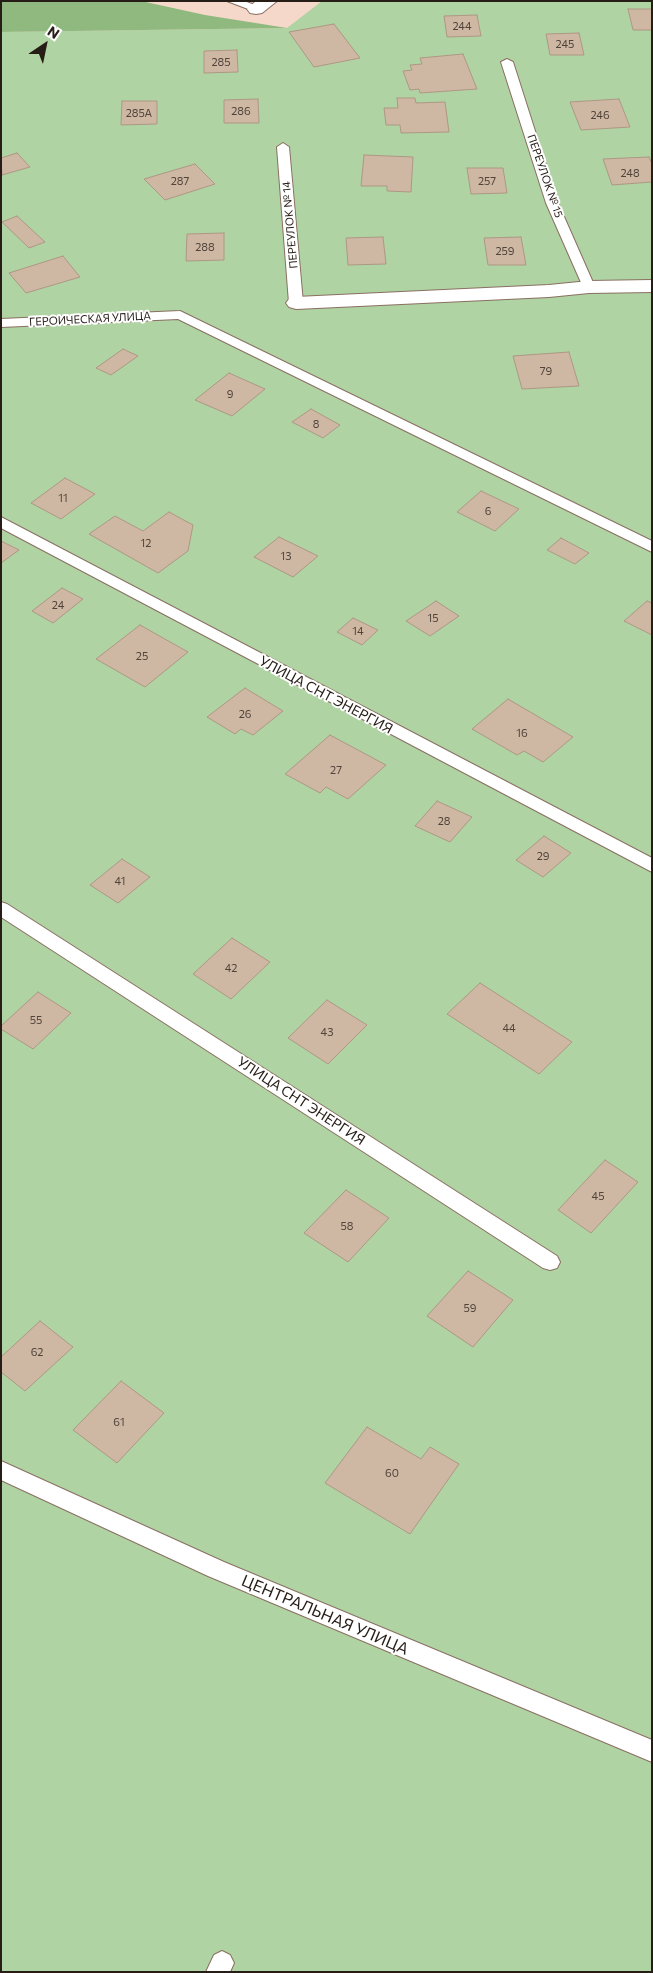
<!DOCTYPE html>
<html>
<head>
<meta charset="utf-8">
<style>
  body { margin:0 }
  #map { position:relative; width:653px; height:1973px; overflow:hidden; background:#f5d8c9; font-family:Commissioner,sans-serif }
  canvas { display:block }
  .frame { position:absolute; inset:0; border:2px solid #271d17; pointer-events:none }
  .north { position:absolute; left:20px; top:20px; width:50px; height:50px; -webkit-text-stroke:4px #fff; paint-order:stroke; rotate:34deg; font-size:14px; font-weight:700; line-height:20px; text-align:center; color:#271d17 }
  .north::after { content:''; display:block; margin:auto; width:18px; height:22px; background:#271d17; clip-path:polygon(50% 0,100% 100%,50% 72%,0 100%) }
</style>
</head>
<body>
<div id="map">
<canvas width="653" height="1973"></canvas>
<div class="frame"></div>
<div class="north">N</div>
</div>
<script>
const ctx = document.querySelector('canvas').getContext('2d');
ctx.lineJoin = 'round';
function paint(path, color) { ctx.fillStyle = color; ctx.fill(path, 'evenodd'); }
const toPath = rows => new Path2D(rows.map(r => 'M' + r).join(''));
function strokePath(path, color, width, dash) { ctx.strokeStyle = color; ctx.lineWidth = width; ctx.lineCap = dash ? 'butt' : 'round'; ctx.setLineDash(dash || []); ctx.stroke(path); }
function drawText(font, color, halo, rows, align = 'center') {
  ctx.font = font + ' Commissioner,sans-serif'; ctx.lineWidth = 4; ctx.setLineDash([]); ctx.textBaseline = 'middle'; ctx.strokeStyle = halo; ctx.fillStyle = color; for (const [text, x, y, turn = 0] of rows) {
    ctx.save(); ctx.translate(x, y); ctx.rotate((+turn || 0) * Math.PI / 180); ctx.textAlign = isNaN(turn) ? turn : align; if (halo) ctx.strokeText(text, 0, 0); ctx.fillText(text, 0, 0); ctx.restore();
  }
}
const green = toPath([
  [322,1,652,1,652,1972,1,1972,1,32,287,28]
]);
const forest = toPath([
  [1,1,141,1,205,15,287,28,1,32]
]);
const building = toPath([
  [628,9,652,9,652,30,633,30,628,9],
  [477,15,481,36,447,37,444,16,477,15],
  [334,24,360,58,314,67,289,32,334,24],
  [579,33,584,55,550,55,546,34,579,33],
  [237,50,238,72,204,73,204,51,237,50],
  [463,54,477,89,420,93,419,89,410,90,403,71,412,70,410,65,422,64,420,58,463,54],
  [397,98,415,98,416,103,445,102,449,132,401,133,400,125,386,125,384,108,398,108,397,98],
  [258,99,259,123,224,123,224,100,258,99],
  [619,99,630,127,581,130,570,102,619,99],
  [122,101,157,101,157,124,121,125,122,101],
  [17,153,30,167,2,175,1,158,17,153],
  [364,155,413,157,411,192,387,191,387,186,361,186,364,155],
  [649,157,652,164,652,182,612,185,603,159,649,157],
  [195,164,215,184,165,200,144,179,195,164],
  [467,168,503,168,507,193,471,194,467,168],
  [17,216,45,242,29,248,2,222,17,216],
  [224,233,224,260,186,261,187,234,224,233],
  [383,237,386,264,348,265,346,238,383,237],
  [521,237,526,265,488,265,484,238,521,237],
  [63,256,80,277,26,293,9,273,63,256],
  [123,349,138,356,111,375,96,368,123,349],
  [569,352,579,386,522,389,513,356,569,352],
  [229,373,265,389,232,416,195,400,229,373],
  [311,409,340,425,323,438,292,422,311,409],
  [65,478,95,494,61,519,31,503,65,478],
  [481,491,519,509,495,531,457,512,481,491],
  [169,512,193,525,188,551,158,573,89,534,115,516,143,531,169,512],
  [279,537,318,556,293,577,254,557,279,537],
  [561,538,589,553,575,564,547,550,561,538],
  [1,541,19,550,1,563,1,541],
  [62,588,83,599,53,623,32,611,62,588],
  [436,601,459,616,430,636,406,621,436,601],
  [647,601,652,603,652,635,624,621,647,601],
  [353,618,378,630,362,645,337,632,353,618],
  [140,625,188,652,145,687,96,659,140,625],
  [245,688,283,711,253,735,241,729,235,734,207,717,245,688],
  [508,699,573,737,543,762,524,751,517,755,472,729,508,699],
  [330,735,386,765,348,799,326,787,320,793,285,774,330,735],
  [437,801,472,817,450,842,415,826,437,801],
  [544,836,571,853,543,877,516,860,544,836],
  [122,859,150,877,118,903,90,885,122,859],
  [232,938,270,962,231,999,193,974,232,938],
  [480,983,572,1042,539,1074,447,1014,480,983],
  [38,992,71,1013,33,1049,1,1029,1,1026,38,992],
  [327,1000,367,1025,328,1064,288,1038,327,1000],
  [605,1160,638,1182,591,1233,558,1210,605,1160],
  [346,1190,389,1218,348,1262,304,1233,346,1190],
  [468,1271,513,1300,473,1347,427,1316,468,1271],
  [40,1321,73,1347,25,1391,1,1372,1,1357,40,1321],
  [121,1381,164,1413,117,1463,73,1430,121,1381],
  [367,1427,421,1459,430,1447,459,1464,410,1534,325,1483,367,1427]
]);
const lane = toPath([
  [227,1,244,1,260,7,262,9,256,12,227,1],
  [507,59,513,62,558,203,595,287,594,290,589,291,583,287,546,203,501,62,507,59],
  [283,143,289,147,303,303,296,307,289,303,277,147,283,143],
  [180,311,652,541,652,552,178,319,1,327,1,319,180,311],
  [1,517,652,858,652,872,1,528,1,517],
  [1,902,7,904,557,1256,560,1262,557,1268,550,1270,543,1268,1,917,1,902],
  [1,1461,224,1562,652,1740,652,1762,208,1576,1,1480,1,1461],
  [222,1951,230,1955,234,1963,230,1972,206,1972,214,1955,222,1951]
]);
const street = toPath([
  [256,1,277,1,262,13,256,14,250,13,247,9,256,1],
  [652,280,652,292,589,293,549,297,296,309,289,307,286,303,289,299,296,297,549,285,589,281,652,280]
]);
const numberNames = [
  ["244",462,26],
  ["245",565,44],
  ["285",221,62],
  ["286",241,111],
  ["285А",139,113],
  ["246",600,115],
  ["248",630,173],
  ["287",180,181],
  ["257",487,181],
  ["288",205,247],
  ["259",505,251],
  ["79",546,371],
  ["9",230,394],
  ["8",316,424],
  ["11",63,498],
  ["6",488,511],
  ["12",146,543],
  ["13",286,556],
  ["24",58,605],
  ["15",433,618],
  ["14",358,631],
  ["25",142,656],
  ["26",245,714],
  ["16",522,733],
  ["27",336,770],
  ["28",444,821],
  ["29",543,856],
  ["41",120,881],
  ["42",231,968],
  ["55",36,1020],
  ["44",509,1028],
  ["43",327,1032],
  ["45",598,1196],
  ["58",347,1226],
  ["59",470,1308],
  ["62",37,1352],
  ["61",119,1422],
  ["60",392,1473]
];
const farStreetnames = [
  ["ПЕРЕУЛОК № 15",545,176,71],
  ["ПЕРЕУЛОК № 14",290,225,-95],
  ["ГЕРОИЧЕСКАЯ УЛИЦА",90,319,-3]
];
const streetNames = [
  ["УЛИЦА СНТ ЭНЕРГИЯ",326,695,28],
  ["УЛИЦА СНТ ЭНЕРГИЯ",301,1101,33]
];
const nearStreetnames = [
  ["ЦЕНТРАЛЬНАЯ УЛИЦА",325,1615,23]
];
paint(green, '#b0d3a3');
paint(forest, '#90b980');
paint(building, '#ceb7a3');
strokePath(building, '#ae9884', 1);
strokePath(lane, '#896f62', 2);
strokePath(street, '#896f62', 2);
paint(lane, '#fff');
paint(street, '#fff');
drawText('11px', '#51443a', null, numberNames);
drawText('11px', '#271d17', '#fff', farStreetnames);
drawText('14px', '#271d17', '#fff', streetNames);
drawText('16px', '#271d17', '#fff', nearStreetnames);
</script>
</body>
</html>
